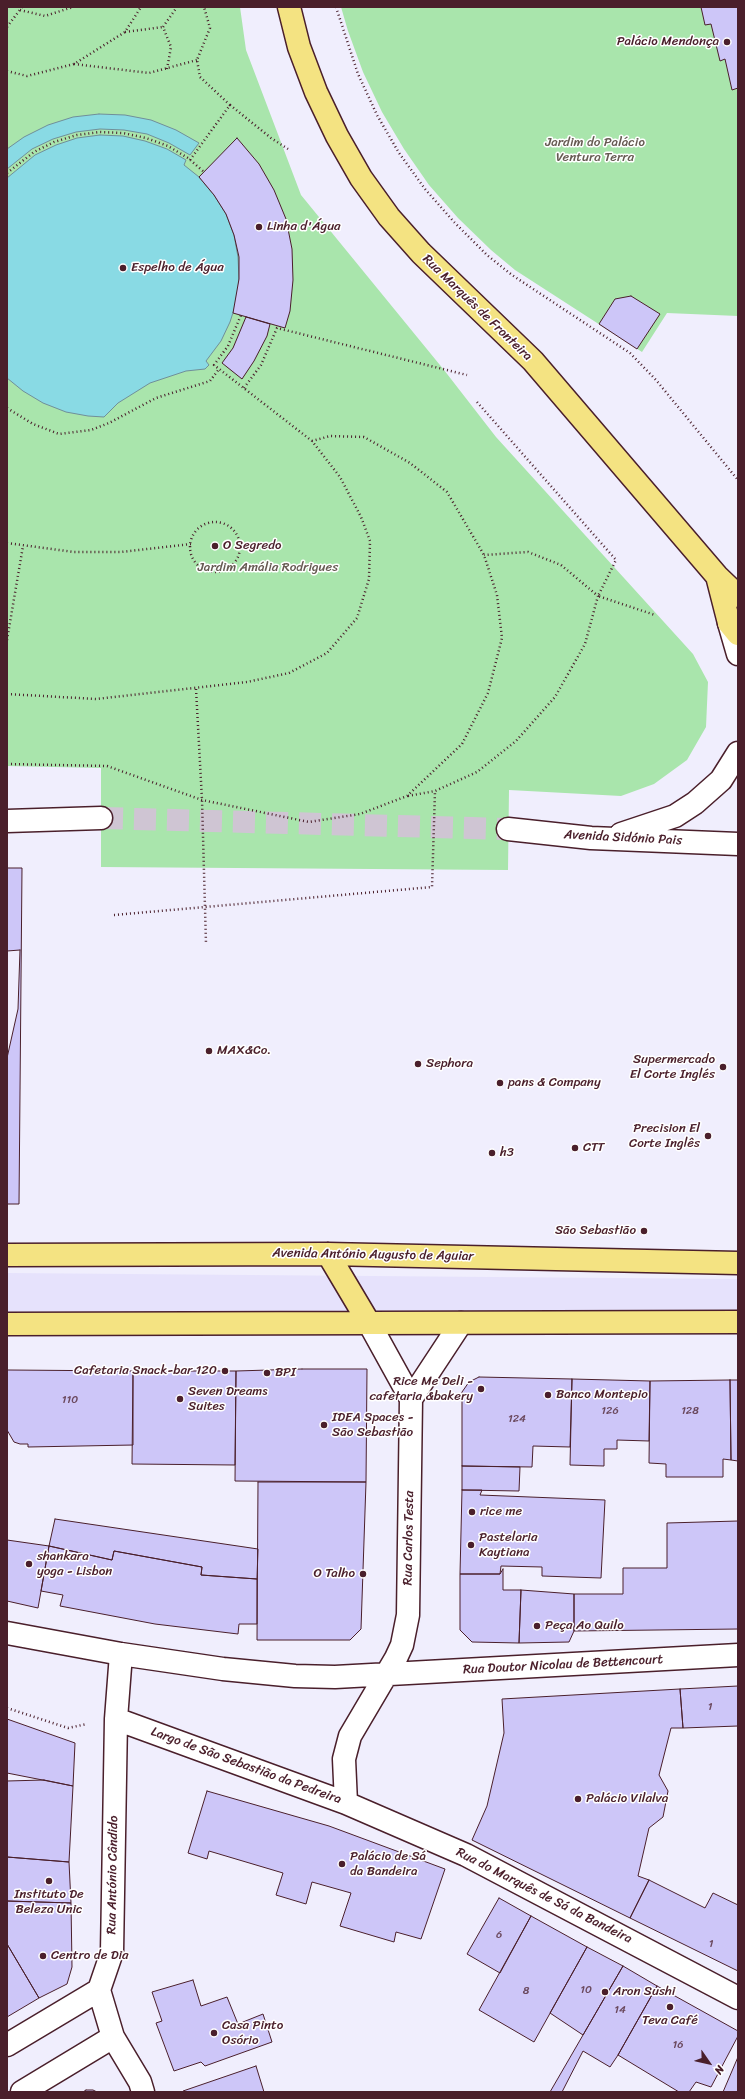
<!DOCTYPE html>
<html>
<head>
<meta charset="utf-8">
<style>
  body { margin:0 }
  #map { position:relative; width:745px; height:2099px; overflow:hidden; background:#f0eefd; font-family:Sriracha,sans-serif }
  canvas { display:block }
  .frame { position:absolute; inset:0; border:8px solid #4a1f2b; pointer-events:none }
  .north { position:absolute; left:689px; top:2043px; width:40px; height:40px; -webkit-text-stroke:3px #fff; paint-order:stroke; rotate:124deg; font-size:11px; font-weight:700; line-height:16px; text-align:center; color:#4a1f2b }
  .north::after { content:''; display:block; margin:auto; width:14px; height:18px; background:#4a1f2b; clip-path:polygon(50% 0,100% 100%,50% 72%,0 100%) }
</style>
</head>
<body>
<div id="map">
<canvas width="745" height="2099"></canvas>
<div class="frame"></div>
<div class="north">N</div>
</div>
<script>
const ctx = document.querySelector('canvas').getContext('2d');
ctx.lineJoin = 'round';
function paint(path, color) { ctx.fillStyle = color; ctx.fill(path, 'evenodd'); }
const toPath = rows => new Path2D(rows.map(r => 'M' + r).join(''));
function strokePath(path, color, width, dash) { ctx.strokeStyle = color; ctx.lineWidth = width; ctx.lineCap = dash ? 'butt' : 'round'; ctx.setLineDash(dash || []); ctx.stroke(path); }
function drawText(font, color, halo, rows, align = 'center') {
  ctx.font = font + ' Sriracha,sans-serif'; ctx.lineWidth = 3; ctx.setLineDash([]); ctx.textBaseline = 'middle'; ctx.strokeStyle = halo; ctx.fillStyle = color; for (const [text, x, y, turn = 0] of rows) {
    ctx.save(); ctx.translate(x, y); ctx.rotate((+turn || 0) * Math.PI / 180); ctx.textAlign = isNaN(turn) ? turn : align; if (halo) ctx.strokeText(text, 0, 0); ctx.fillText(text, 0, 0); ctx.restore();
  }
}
const built = toPath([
  [7,1273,738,1279,738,1316,7,1312]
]);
const green = toPath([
  [7,7,240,7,246,50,301,195,444,370,496,437,693,654,708,682,706,727,687,760,654,784,621,796,509,790,508,870,101,867,101,768,7,766],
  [341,7,738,7,738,316,667,313,642,352,515,270,491,250,458,218,429,185,404,149,382,112,363,72,348,31]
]);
const water = toPath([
  [99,114,125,115,151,120,176,130,199,143,190,155,169,143,147,134,124,130,100,129,76,132,53,139,32,149,7,169,7,149,24,137,48,125,73,117,99,114],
  [100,135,123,136,145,141,167,149,186,160,184,165,199,177,214,195,226,214,234,235,238,257,239,279,237,300,230,322,221,341,206,361,209,365,205,369,186,371,150,383,118,403,104,417,88,416,66,412,43,403,23,391,7,378,7,178,35,155,56,145,77,138,100,135]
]);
const building = toPath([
  [701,7,738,7,738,88,732,90,725,59,720,61,711,24,705,25,701,7],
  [237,138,259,164,274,190,286,219,292,249,293,280,290,311,285,328,233,313,239,279,239,257,234,235,226,214,214,195,199,177,237,138],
  [631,296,660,314,637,349,599,324,615,299,631,296],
  [246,317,270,324,267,336,254,361,242,379,222,363,233,348,246,317],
  [7,868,22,868,19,1204,7,1204,7,868],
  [20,950,18,1009,7,1058,7,951,20,950],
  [302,1369,367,1369,366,1482,235,1481,236,1371,302,1369],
  [7,1370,133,1371,133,1445,28,1447,28,1444,20,1444,14,1442,7,1430,7,1370],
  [133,1371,236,1371,235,1465,132,1464,133,1371],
  [479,1377,572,1379,570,1447,533,1446,532,1467,462,1466,462,1392,469,1382,479,1377],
  [572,1379,650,1381,649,1441,617,1440,617,1449,604,1449,604,1466,570,1465,572,1379],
  [730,1380,731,1460,723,1459,723,1477,666,1477,666,1464,649,1463,650,1381,730,1380],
  [730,1380,738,1380,738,1461,731,1460,730,1380],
  [462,1466,520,1467,519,1491,462,1490,462,1466],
  [258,1482,366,1482,361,1629,350,1640,257,1640,258,1482],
  [462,1490,482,1490,480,1495,605,1500,601,1578,542,1576,542,1567,501,1566,500,1574,460,1574,462,1490],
  [55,1519,258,1549,257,1579,201,1575,202,1567,114,1551,112,1560,49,1546,55,1519],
  [738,1521,738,1629,574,1631,574,1594,623,1594,623,1568,667,1568,667,1523,738,1521],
  [7,1540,49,1546,38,1608,7,1601,7,1540],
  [49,1546,112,1560,114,1551,202,1567,201,1575,257,1579,257,1624,239,1624,238,1634,155,1624,60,1606,63,1595,41,1591,49,1546],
  [503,1569,503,1590,521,1590,519,1643,472,1642,460,1630,460,1574,500,1574,503,1569],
  [521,1590,574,1594,574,1631,569,1642,519,1643,521,1590],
  [738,1686,738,1726,683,1728,680,1689,738,1686],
  [680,1689,683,1728,671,1728,659,1775,668,1791,663,1817,649,1828,638,1876,649,1880,630,1918,472,1840,487,1806,504,1733,502,1699,680,1689],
  [7,1719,75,1743,73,1786,7,1773,7,1719],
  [44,1780,73,1786,69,1862,7,1857,7,1781,44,1780],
  [207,1791,329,1826,445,1869,421,1939,396,1932,394,1942,340,1926,351,1893,312,1882,306,1904,276,1895,283,1873,209,1851,207,1859,188,1853,207,1791],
  [7,1857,69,1862,71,1903,7,1901,7,1857],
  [649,1880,705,1908,713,1893,738,1905,738,1971,630,1918,649,1880],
  [499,1898,531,1916,500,1973,467,1954,499,1898],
  [7,1901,71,1903,72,1967,67,1984,39,1998,7,1944,7,1901],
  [531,1916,587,1947,534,2042,479,2010,531,1916],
  [7,1944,39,1998,7,2017,7,1944],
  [587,1947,623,1966,583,2035,550,2013,587,1947],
  [623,1966,657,1986,618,2055,610,2067,583,2051,562,2092,550,2092,623,1966],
  [193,1980,201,2006,227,1997,238,2024,263,2014,272,2042,205,2066,201,2062,174,2071,156,2023,162,2021,152,1992,193,1980],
  [657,1986,738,2031,738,2036,711,2087,696,2082,689,2092,679,2092,618,2055,657,1986],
  [738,2057,738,2092,723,2092,738,2057],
  [256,2066,264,2092,184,2092,183,2091,256,2066],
  [86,2090,93,2090,97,2092,83,2092,86,2090]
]);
const minorTunnel = toPath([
  [101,818,508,829]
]);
const path = toPath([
  [336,7,358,74,377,115,399,153,425,189,454,222,487,255,512,275,630,353,656,380,738,480],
  [20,10,45,16,73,7],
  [7,27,22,7],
  [125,32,163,27],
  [74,64,149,73,197,60],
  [167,69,171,47,163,27,177,7],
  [7,71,27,76,74,64,125,32,141,7],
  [230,105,271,138,288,149],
  [190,160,230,105,200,77,197,60,210,28,204,7],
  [7,173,34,152,54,142,77,135,100,132,123,133,146,138,168,146,188,158,204,172],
  [244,388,261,365,277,328,467,375],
  [477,402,616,560,598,596,655,615],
  [7,408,33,424,59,434,91,430,109,423,156,398,210,381,219,369],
  '190 547a25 25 0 1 1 50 0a25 25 0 1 1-50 0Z',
  [7,543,74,552,121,552,191,544],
  [7,640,23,546],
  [196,689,202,800,206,944],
  [7,694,96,699,247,682,289,673,327,653,357,618,369,579,370,541,361,517,340,477,312,441,214,365,228,346,241,315],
  [7,764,107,766,202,800,309,822,360,814,407,796,462,744,488,693,502,638,497,595,484,555,447,492,410,463,364,437,330,436,312,441],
  [408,796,435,791,477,772,516,741,555,697,585,644,598,596,561,565,528,552,484,555],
  [114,915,432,887,435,791],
  [7,1708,68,1728,87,1724]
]);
const minor = toPath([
  [729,623,738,654],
  [7,821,101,818],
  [508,829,591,838,738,844],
  [621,834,675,816,695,803,721,780,738,753],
  [411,1399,461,1323],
  [7,1633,121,1654,223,1669,295,1676,335,1677,738,1655],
  [121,1654,116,1719,346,1803,466,1855,738,1998],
  [116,1719,112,1952,99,1990,113,2037,140,2082,143,2092],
  [346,1803,344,1759,350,1736,396,1658,402,1645,408,1615,411,1399,369,1323],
  [7,2045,99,1990],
  [22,2092,113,2037]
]);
const major = toPath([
  [289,7,299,47,316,92,337,136,361,178,389,217,421,253,533,361,717,576,738,596],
  [717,576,729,623,738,634],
  [328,1254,369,1323],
  [7,1255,328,1254,738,1263],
  [7,1324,738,1322]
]);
const markers = [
  [727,42,4,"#4a1f2b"],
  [259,227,4,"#4a1f2b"],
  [123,268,4,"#4a1f2b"],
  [215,546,4,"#4a1f2b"],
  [209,1051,4,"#4a1f2b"],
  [418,1064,4,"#4a1f2b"],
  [723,1067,4,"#4a1f2b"],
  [500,1083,4,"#4a1f2b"],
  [708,1136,4,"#4a1f2b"],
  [575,1148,4,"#4a1f2b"],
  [492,1153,4,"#4a1f2b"],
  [644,1231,4,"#4a1f2b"],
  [225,1371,4,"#4a1f2b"],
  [267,1373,4,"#4a1f2b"],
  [481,1389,4,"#4a1f2b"],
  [548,1395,4,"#4a1f2b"],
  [180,1399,4,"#4a1f2b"],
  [324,1425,4,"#4a1f2b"],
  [472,1512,4,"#4a1f2b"],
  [471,1545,4,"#4a1f2b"],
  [29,1564,4,"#4a1f2b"],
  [363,1574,4,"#4a1f2b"],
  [537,1626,4,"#4a1f2b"],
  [578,1799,4,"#4a1f2b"],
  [342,1864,4,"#4a1f2b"],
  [49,1881,4,"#4a1f2b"],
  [43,1956,4,"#4a1f2b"],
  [605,1992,4,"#4a1f2b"],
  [670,2007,4,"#4a1f2b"],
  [214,2033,4,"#4a1f2b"]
];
const numberNames = [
  ["110",70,1400],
  ["126",610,1411],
  ["128",690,1411],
  ["124",517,1419],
  ["1",710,1707],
  ["6",499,1935],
  ["1",711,1944],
  ["10",586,1990],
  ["8",526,1991],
  ["14",620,2010],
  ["16",678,2045]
];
const poiNames = [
  ["Palácio Mendonça",719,42,"right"],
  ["Linha d'Água",267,227],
  ["Espelho de Água",131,268],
  ["O Segredo",223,546],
  ["MAX&Co.",217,1051],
  ["Supermercado",715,1060,"right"],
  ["El Corte Inglés",715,1075,"right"],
  ["Sephora",426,1064],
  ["pans & Company",508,1083],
  ["Precision El",700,1129,"right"],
  ["Corte Inglês",700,1144,"right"],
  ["CTT",583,1148],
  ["h3",500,1153],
  ["São Sebastião",636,1231,"right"],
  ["Cafetaria Snack-bar 120",217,1371,"right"],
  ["BPI",275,1373],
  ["Rice Me Deli -",473,1382,"right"],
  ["cafetaria &bakery",473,1397,"right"],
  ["Seven Dreams",188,1392],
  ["Suites",188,1407],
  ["Banco Montepio",556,1395],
  ["IDEA Spaces -",332,1418],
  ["São Sebastião",332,1433],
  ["rice me",480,1512],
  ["Pastelaria",479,1538],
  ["Kaytiana",479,1553],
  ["shankara",37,1557],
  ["yoga - Lisbon",37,1572],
  ["O Talho",355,1574,"right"],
  ["Peça Ao Quilo",545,1626],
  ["Palácio Vilalva",586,1799],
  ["Palácio de Sá",350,1857],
  ["da Bandeira",350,1872],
  ["Instituto De",49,1895,"center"],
  ["Beleza Unic",49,1910,"center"],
  ["Centro de Dia",51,1956],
  ["Aron Sushi",613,1992],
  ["Teva Café",670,2021,"center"],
  ["Casa Pinto",222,2026],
  ["Osório",222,2041]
];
const parkNames = [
  ["Jardim do Palácio",595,143],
  ["Ventura Terra",595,158],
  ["Jardim Amália Rodrigues",268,568]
];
const streetNames = [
  ["Rua Marquês de Fronteira",477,308,44],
  ["Avenida Sidónio Pais",623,838,3],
  ["Avenida António Augusto de Aguiar",373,1255,1],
  ["Rua Carlos Testa",409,1538,-89],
  ["Rua Doutor Nicolau de Bettencourt",563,1665,-3],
  ["Largo de São Sebastião da Pedreira",246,1766,20],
  ["Rua António Cândido",113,1875,-89],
  ["Rua do Marquês de Sá da Bandeira",544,1896,27]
];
paint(built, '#e6e2fc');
paint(green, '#a9e5ac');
paint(water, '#89dae4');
strokePath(water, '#708f9a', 1);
paint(building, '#cdc6f8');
strokePath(building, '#4a1f2b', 1);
strokePath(minorTunnel, '#cfc5d3', 22, [22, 11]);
strokePath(minor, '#4a1f2b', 25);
strokePath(major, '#4a1f2b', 25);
strokePath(path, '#4a1f2b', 2.5, [1, 3]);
strokePath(minor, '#fff', 22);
strokePath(major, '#f4e382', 22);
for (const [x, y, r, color] of markers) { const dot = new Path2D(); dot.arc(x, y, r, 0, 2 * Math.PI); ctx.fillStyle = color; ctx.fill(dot); strokePath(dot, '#fff', 1.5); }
drawText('11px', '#6b495e', null, numberNames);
drawText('13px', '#4a1f2b', '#fff', poiNames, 'left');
drawText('13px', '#665a52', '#fff', parkNames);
drawText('13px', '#4a1f2b', '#fff', streetNames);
</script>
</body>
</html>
